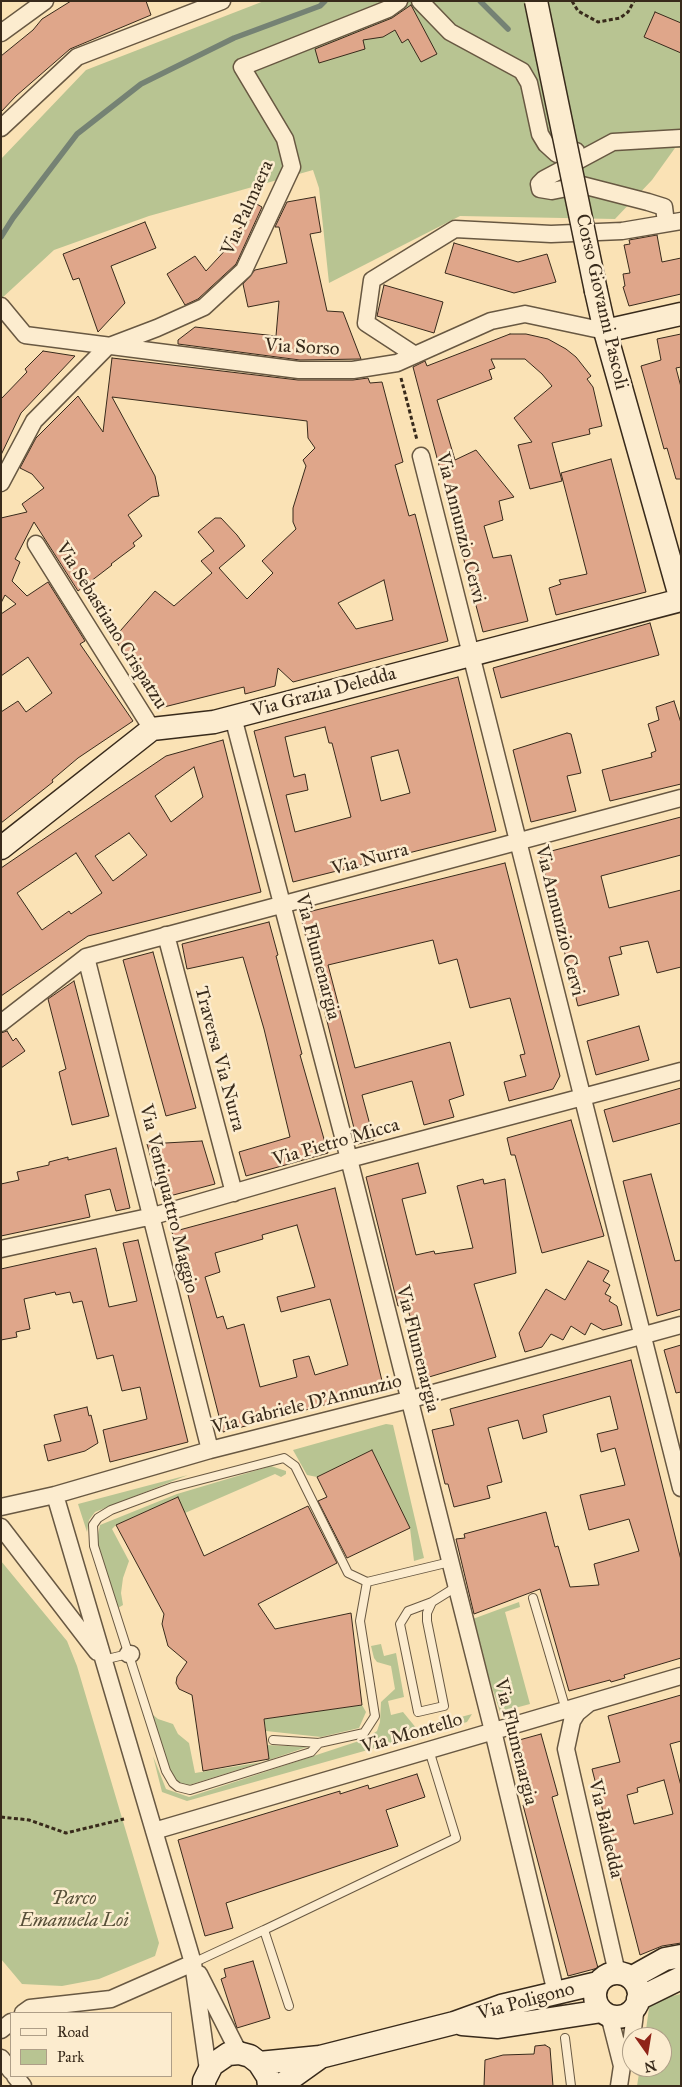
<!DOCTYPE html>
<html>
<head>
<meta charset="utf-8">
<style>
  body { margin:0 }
  #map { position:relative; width:682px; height:2087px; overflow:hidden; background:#fae2b5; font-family:"IM FELL Great Primer",serif }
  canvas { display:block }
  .frame { position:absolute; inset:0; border:2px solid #382a1b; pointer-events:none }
  .legend { position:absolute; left:10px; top:2012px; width:162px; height:65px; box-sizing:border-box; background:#fceccf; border:1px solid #ae9e87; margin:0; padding:6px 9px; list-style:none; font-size:15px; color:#382a1b }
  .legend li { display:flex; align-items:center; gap:10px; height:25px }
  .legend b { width:25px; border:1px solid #ae9e87 }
  .north { position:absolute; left:622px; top:2027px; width:50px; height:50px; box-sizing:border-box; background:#fceccf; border:1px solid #ae9e87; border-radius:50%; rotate:167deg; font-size:14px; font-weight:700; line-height:20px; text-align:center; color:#382a1b }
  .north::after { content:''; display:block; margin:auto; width:18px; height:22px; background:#8f2418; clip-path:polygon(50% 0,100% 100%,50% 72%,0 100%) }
</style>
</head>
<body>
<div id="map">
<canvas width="682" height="2087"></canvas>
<div class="frame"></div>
<ul class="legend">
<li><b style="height:6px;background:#fceccf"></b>Road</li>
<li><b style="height:14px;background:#b8c492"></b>Park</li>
</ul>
<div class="north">N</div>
</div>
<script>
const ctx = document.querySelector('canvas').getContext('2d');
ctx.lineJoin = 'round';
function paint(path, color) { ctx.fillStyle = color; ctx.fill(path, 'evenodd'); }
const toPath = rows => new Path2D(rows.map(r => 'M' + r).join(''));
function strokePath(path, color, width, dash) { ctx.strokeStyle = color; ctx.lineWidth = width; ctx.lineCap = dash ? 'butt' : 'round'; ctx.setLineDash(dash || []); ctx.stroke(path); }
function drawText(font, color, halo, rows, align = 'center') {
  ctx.font = font + ' "IM FELL Great Primer",serif'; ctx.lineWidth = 5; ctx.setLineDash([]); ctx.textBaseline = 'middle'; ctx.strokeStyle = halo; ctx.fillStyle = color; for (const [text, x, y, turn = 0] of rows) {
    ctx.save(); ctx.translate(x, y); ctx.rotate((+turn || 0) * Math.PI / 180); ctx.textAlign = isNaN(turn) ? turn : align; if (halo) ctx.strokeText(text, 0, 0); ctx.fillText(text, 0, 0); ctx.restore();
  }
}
const green = toPath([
  [264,1,681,1,681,148,675,148,652,180,615,219,460,216,329,283,319,188,313,170,149,216,54,250,1,299,1,159,86,70],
  [386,1424,393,1425,424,1558,414,1561,410,1528,372,1450,317,1477,307,1475,293,1450],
  [271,1466,286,1471,286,1474,281,1477,275,1474,185,1513,178,1497,116,1525,112,1529,129,1561,123,1578,121,1593,123,1605,118,1608,96,1544,100,1525,177,1494],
  [188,1475,95,1512,89,1520,87,1532,78,1504],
  [1,1561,67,1641,77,1666,159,1943,155,1956,99,1979,62,1986,22,1984,1,1959],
  [519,1602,520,1607,505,1612,530,1704,500,1712,470,1620],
  [381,1644,384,1656,396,1653,404,1697,388,1701,391,1715,403,1712,417,1729,472,1714,467,1722,187,1801,162,1792,153,1756,166,1789,189,1797,365,1739,377,1731,380,1722,381,1702,395,1689,391,1666,377,1662,374,1658,371,1646],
  [362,1705,366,1712,359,1728,321,1737,266,1731,264,1719],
  [152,1714,158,1719,173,1724,178,1734,189,1743,195,1773,269,1761,267,1745,307,1747,269,1760,189,1785,181,1785,174,1781,171,1773],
  [681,1994,681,2086,637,2086,640,2067,662,2067,662,2037,645,2037,650,2001]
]);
const stream = toPath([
  [480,1,508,29],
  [1,237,13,218,77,134,141,84,234,38,320,6,325,1]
]);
const building = toPath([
  [71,1,146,1,151,15,70,49,16,96,1,112,1,56,33,30,42,19,71,1],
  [411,5,437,54,421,62,408,39,402,43,395,30,383,37,363,40,365,49,319,63,315,49,392,18,411,5],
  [655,12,681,23,681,53,644,37,655,12],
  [315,197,321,232,310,234,327,311,343,312,361,359,300,360,178,344,178,340,195,327,276,336,279,301,248,307,243,284,255,270,287,263,279,227,275,227,287,202,315,197],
  [253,202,262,207,236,264,198,299,185,305,167,274,195,256,206,271,231,244,238,229,249,223,246,216,253,202],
  [145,222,156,248,111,266,125,303,98,332,79,278,73,280,63,254,145,222],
  [657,235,662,262,681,258,681,294,629,306,623,287,625,286,623,274,630,273,624,245,630,244,629,240,657,235],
  [454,243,518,262,547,254,556,282,514,293,445,273,454,243],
  [384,285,443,302,434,333,377,316,384,285],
  [510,334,526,334,548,339,566,349,576,357,591,376,587,379,593,387,602,426,589,429,590,434,552,443,562,481,530,489,518,445,532,442,514,418,552,386,542,374,525,359,491,359,495,368,489,370,492,379,437,400,455,460,476,450,514,497,499,501,503,520,484,526,493,558,511,555,528,621,483,632,413,367,425,361,427,366,510,334],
  [681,334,681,367,676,368,681,387,681,479,676,479,667,448,664,449,641,366,661,360,657,339,681,334],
  [43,351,75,356,21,413,1,455,1,399,27,372,25,369,43,351],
  [112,358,298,380,353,380,368,378,370,383,382,382,403,462,395,465,409,516,415,514,448,641,293,682,278,668,275,686,245,694,244,687,160,708,114,638,155,591,174,606,212,573,201,561,214,551,198,532,215,518,221,518,237,535,245,546,219,568,247,599,273,573,262,561,296,529,293,522,293,508,306,466,303,460,315,448,308,438,307,421,112,397,155,476,159,496,152,497,128,515,142,536,133,543,135,546,111,564,112,565,78,591,34,522,15,559,20,562,12,581,27,596,48,582,85,641,80,644,133,721,78,758,52,780,53,782,1,823,1,712,18,701,26,712,52,693,28,657,1,676,1,614,16,604,5,595,1,603,1,518,27,512,22,504,44,488,32,474,20,468,36,438,78,396,103,432,112,358],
  [384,580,393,620,356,629,338,603,384,580],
  [611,459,646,592,556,615,549,588,561,584,559,580,587,574,561,473,611,459],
  [650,623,659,655,501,698,493,668,650,623],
  [458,677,496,831,293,882,254,731,458,677],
  [325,727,329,743,332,743,351,817,295,832,286,795,308,790,305,774,294,777,285,737,325,727],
  [398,750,410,793,381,801,371,757,398,750],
  [674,701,681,723,681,784,610,801,602,770,652,757,651,753,656,751,648,724,659,720,656,707,674,701],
  [567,733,571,734,581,773,567,776,576,811,531,822,513,750,567,733],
  [223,740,261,892,88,936,1,996,1,868,166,756,223,740],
  [194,767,203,797,171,822,155,796,194,767],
  [129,833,147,855,113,881,95,856,129,833],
  [76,853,102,893,71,914,69,911,42,930,17,893,76,853],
  [681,817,681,855,601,876,609,908,681,890,681,967,657,973,648,941,620,947,622,954,609,957,619,995,578,1006,540,854,681,817],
  [505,863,560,1076,553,1089,509,1101,504,1082,526,1076,520,1055,525,1054,510,998,470,1008,457,959,439,964,433,940,328,965,355,1068,450,1042,464,1095,449,1100,454,1117,424,1125,412,1081,362,1095,374,1140,358,1144,300,914,505,863],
  [269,922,278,955,276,956,302,1054,300,1055,328,1153,246,1176,239,1152,290,1137,264,1029,243,957,187,969,182,944,269,922],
  [153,952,196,1108,166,1116,123,960,153,952],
  [74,981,109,1116,72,1125,59,1072,66,1069,48,999,74,981],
  [639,1026,649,1060,596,1075,587,1041,639,1026],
  [7,1031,13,1041,16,1038,25,1051,1,1068,1,1033,7,1031],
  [681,1088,681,1123,613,1142,604,1110,681,1088],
  [571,1120,604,1236,542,1253,515,1155,511,1155,507,1138,571,1120],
  [202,1141,215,1184,162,1198,147,1144,202,1141],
  [116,1148,130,1208,116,1211,110,1189,85,1195,90,1217,1,1236,1,1184,19,1180,17,1172,49,1165,49,1162,68,1157,68,1160,116,1148],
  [418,1163,426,1193,402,1199,416,1255,434,1251,435,1254,473,1248,457,1186,483,1179,484,1184,505,1179,516,1273,474,1284,496,1357,419,1380,413,1354,421,1352,406,1303,398,1306,366,1177,418,1163],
  [651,1174,675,1261,681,1260,681,1309,657,1316,623,1181,651,1174],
  [335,1188,384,1389,223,1432,172,1232,335,1188],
  [297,1225,315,1287,277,1297,281,1312,330,1299,348,1365,315,1375,309,1356,293,1360,297,1377,260,1387,244,1324,227,1329,223,1316,217,1318,205,1277,220,1272,215,1253,263,1239,262,1235,297,1225],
  [138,1240,188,1442,110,1462,103,1430,147,1419,140,1387,122,1391,113,1355,97,1359,82,1301,73,1303,70,1292,56,1295,55,1292,24,1299,30,1329,16,1332,17,1337,1,1340,1,1269,96,1248,109,1307,137,1301,123,1243,138,1240],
  [588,1261,609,1271,603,1281,610,1285,605,1294,611,1297,609,1301,617,1306,622,1325,603,1330,591,1323,585,1335,571,1326,563,1340,551,1334,542,1347,525,1352,519,1333,546,1289,565,1300,588,1261],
  [681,1345,681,1392,676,1393,664,1350,681,1345],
  [631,1360,681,1560,681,1658,624,1675,625,1678,611,1682,610,1680,569,1691,540,1589,474,1614,456,1539,465,1538,464,1534,546,1512,555,1547,558,1546,570,1587,599,1585,594,1564,639,1551,629,1519,589,1530,580,1495,625,1485,615,1448,601,1452,597,1434,618,1429,610,1396,543,1415,547,1432,523,1439,518,1420,488,1428,502,1482,487,1486,490,1498,454,1507,448,1484,445,1484,432,1430,454,1425,450,1409,631,1360],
  [87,1407,89,1416,91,1415,98,1443,85,1451,48,1461,44,1445,61,1441,54,1415,87,1407],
  [372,1450,410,1528,347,1558,318,1501,327,1497,317,1477,372,1450],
  [178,1497,204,1556,308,1506,337,1563,258,1604,275,1629,351,1613,362,1705,264,1719,269,1759,203,1771,192,1695,179,1689,176,1683,177,1677,187,1662,168,1646,162,1624,164,1614,116,1525,178,1497],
  [681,1695,681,1741,670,1744,681,1786,681,1943,662,1946,640,1955,592,1769,620,1762,608,1716,681,1695],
  [664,1780,673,1814,634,1824,627,1795,638,1792,637,1788,664,1780],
  [541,1734,558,1795,552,1797,598,1968,568,1976,523,1805,528,1803,512,1742,541,1734],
  [417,1774,425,1797,386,1810,398,1846,226,1903,233,1928,205,1936,178,1840,340,1791,340,1794,368,1785,369,1789,417,1774],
  [253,1961,270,2018,237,2028,221,1979,226,1977,224,1969,253,1961],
  [545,2045,550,2048,553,2086,484,2086,485,2060,503,2055,534,2054,535,2046,545,2045]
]);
const path = toPath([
  [572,1,578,11,598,22,620,18,628,12,634,1],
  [401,378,417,440],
  [1,1817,29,1820,66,1833,124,1819]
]);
const lane = toPath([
  [367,1582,450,1562],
  [533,1598,566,1710],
  [432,1602,427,1613,427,1621,444,1706,418,1712,400,1624,408,1611,432,1602,456,1587],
  [103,1660,128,1654],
  [273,1740,319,1743,364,1733,375,1716,360,1621,367,1582,348,1573,295,1466,284,1458,173,1487,111,1510,98,1518,93,1525,94,1546,166,1771,173,1783,178,1787,190,1790,311,1752,319,1743],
  [264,1930,456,1838,429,1750],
  [193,1963,264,1930,289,2006],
  [565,2038,571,2086]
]);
const street = toPath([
  [420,1,450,32,522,71,529,83,540,134,546,144,557,154,576,151],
  [1,33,45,1],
  [1,128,77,57,222,1],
  [666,223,664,207,648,202,582,185,552,191,540,189,539,184,544,179,613,142,681,138],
  [1,306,25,335,299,370,353,370,397,363,491,321,525,314,605,331],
  [415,355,366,323,372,280,455,229,551,234,622,231,681,221],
  [421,456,681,1488],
  [1,483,34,421,107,347,157,328,204,307,244,270,292,167,285,139,242,67,388,9,399,1],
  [36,544,152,729],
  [233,717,349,1159,493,1731,556,1993],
  [166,935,234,1193],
  [86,957,210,1450],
  [1,1023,86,957,681,798],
  [1,1249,153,1216,349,1159,681,1071],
  [55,1495,193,1963,208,2070],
  [1,1507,55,1495,210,1450,408,1400,681,1325],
  [1,1527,97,1652],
  [128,1654,131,1654],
  [588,1704,577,1713,572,1721,566,1749,617,1973],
  [154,1831,681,1676],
  [199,1974,239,2053],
  [23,2013,30,2008,111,1999,193,1963],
  [609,2015,622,2066],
  [1,2030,11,2022],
  [632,2037,636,2006],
  [1,2058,11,2071],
  [15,2076,23,2086],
  [619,2086,622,2066,632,2038]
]);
const secondary = toPath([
  [596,291,605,331,681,600],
  [605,331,681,314],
  [1,848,152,729,214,722,681,600],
  '595 1995a22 22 0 1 1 44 0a22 22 0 1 1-44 0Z',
  [631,1978,665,1959,681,1956],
  [638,1999,681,1978],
  [462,2024,498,2027,602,2011],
  [259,2063,320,2057,454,2023,501,2006,598,1983],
  [204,2086,204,2081,212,2065,228,2054,239,2053,250,2056,259,2063,268,2077,269,2086],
  [280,2086,319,2058]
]);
const secondaryBridge = toPath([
  [536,1,596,291]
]);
const streetNames = [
  ["Via Palmaera",248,208,-66],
  ["Corso Giovanni Pascoli",601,302,77],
  ["Via Sorso",302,348,3],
  ["Via Annunzio Cervi",460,528,76],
  ["Via Sebastiano Crispatzu",111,626,58],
  ["Via Grazia Deledda",324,693,-15],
  ["Via Nurra",370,860,-15],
  ["Via Annunzio Cervi",559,921,76],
  ["Via Flumenargia",317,957,75],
  ["Traversa Via Nurra",219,1059,75],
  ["Via Pietro Micca",336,1143,-16],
  ["Via Ventiquattro Maggio",168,1199,76],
  ["Via Flumenargia",417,1349,76],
  ["Via Gabriele D'Annunzio",307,1405,-14],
  ["Via Montello",412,1734,-16],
  ["Via Flumenargia",515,1742,76],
  ["Via Baldedda",605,1829,77],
  ["Via Poligono",526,2002,-15]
];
const parkNames = [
  ["Parco",74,1899],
  ["Emanuela Loi",74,1921]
];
paint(green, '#b8c492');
strokePath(stream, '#758274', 5.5);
paint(building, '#dfa68a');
strokePath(building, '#382a1b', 1);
strokePath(lane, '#685842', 10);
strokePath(street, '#685842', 19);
strokePath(secondary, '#382a1b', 25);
strokePath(path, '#382a1b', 3, [4, 2.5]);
strokePath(lane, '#fceccf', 8);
strokePath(street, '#fceccf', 16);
strokePath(secondary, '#fceccf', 22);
strokePath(secondaryBridge, '#382a1b', 25, []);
strokePath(secondaryBridge, '#fceccf', 22);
drawText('19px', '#382a1b', '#fceccf', streetNames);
drawText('italic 19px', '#585039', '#fceccf', parkNames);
</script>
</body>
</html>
